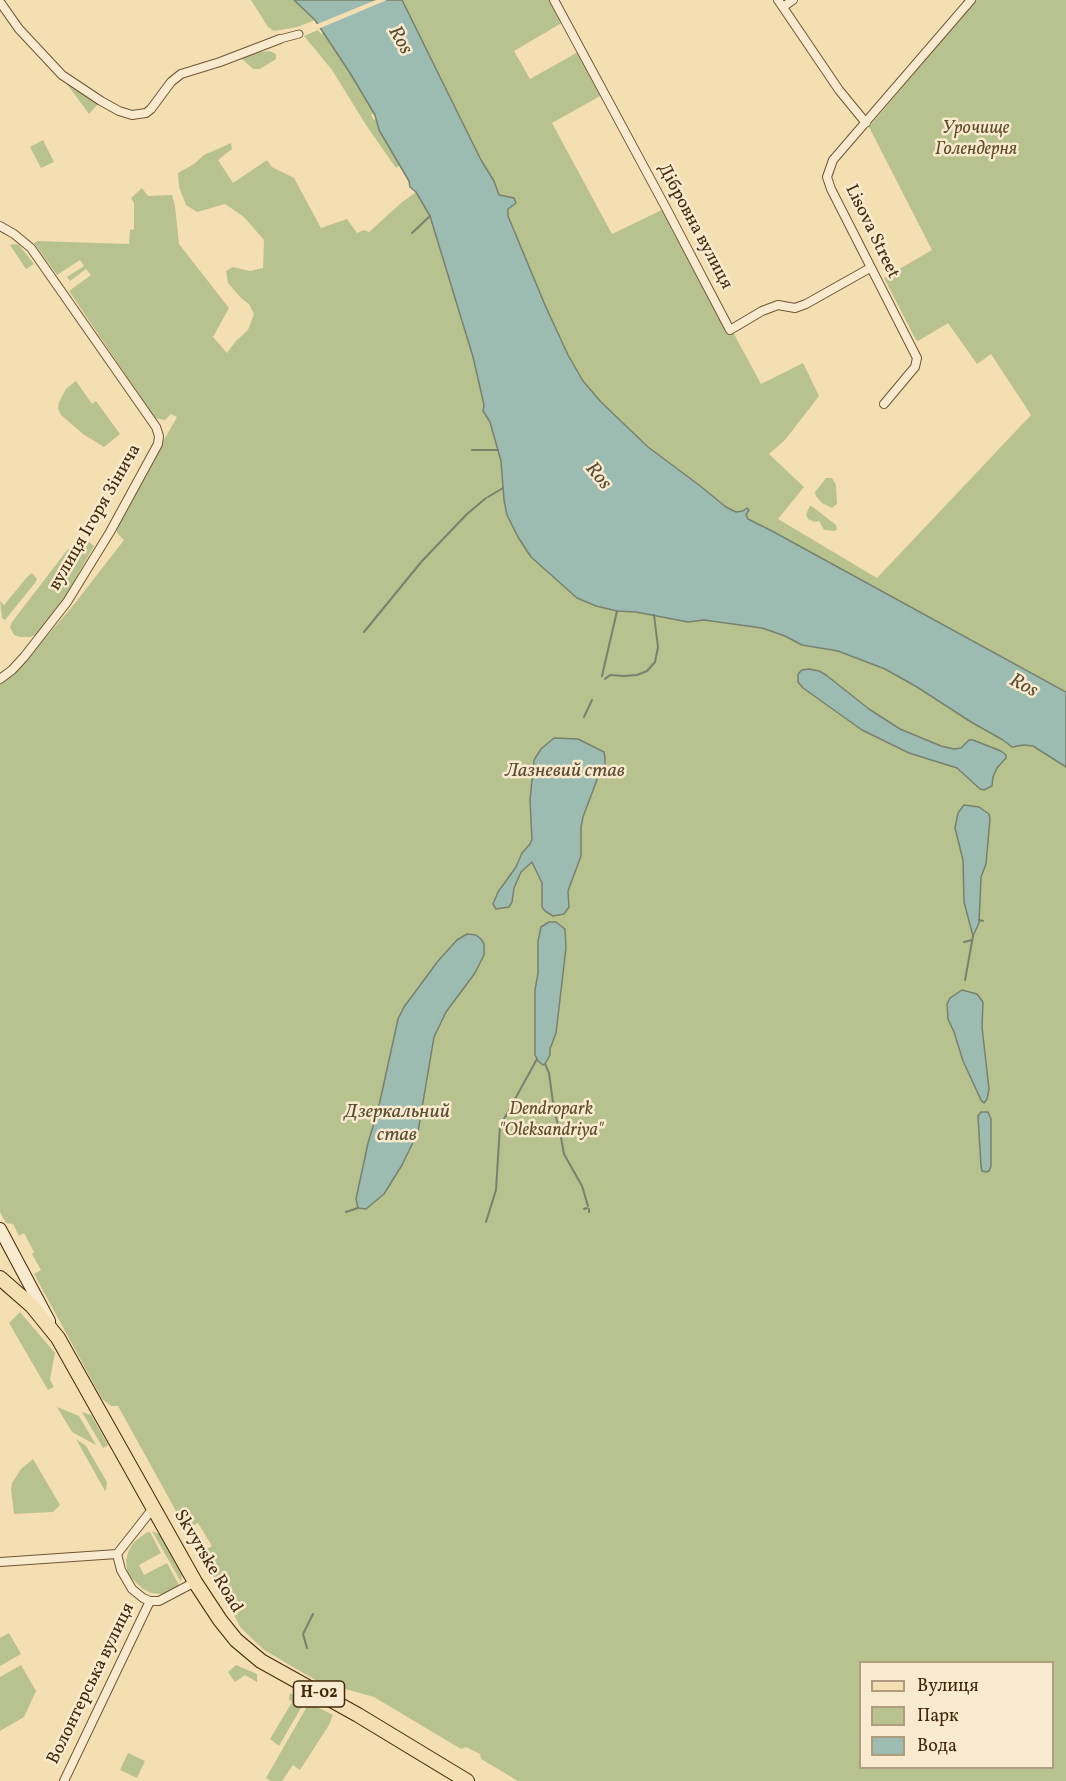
<!DOCTYPE html>
<html>
<head>
<meta charset="utf-8">
<style>
  body { margin:0 }
  #map { position:relative; width:1066px; height:1781px; overflow:hidden; background:#f4dfb3; font-family:Vollkorn,serif }
  canvas { display:block }
  .legend { position:absolute; left:859px; top:1661px; width:195px; height:108px; box-sizing:border-box; background:#f8eace; border:2px solid #b09c80; margin:0; padding:8px 10px; list-style:none; font-size:18px; color:#43280a }
  .legend li { display:flex; align-items:center; gap:12px; height:30px }
  .legend b { width:30px; border:2px solid #b09c80 }
</style>
</head>
<body>
<div id="map">
<canvas width="1066" height="1781"></canvas>
<ul class="legend">
<li><b style="height:8px;background:#f4dfb3"></b>Вулиця</li>
<li><b style="height:16px;background:#b8c28f"></b>Парк</li>
<li><b style="height:16px;background:#9cbcb1"></b>Вода</li>
</ul>
</div>
<script>
const ctx = document.querySelector('canvas').getContext('2d');
ctx.lineJoin = 'round';
function paint(path, color) { ctx.fillStyle = color; ctx.fill(path, 'evenodd'); }
const toPath = rows => new Path2D(rows.map(r => 'M' + r).join(''));
function strokePath(path, color, width, dash) { ctx.strokeStyle = color; ctx.lineWidth = width; ctx.lineCap = dash ? 'butt' : 'round'; ctx.setLineDash(dash || []); ctx.stroke(path); }
function drawText(font, color, halo, rows, align = 'center') {
  ctx.font = font + ' Vollkorn,serif'; ctx.lineWidth = 5; ctx.setLineDash([]); ctx.textBaseline = 'middle'; ctx.strokeStyle = halo; ctx.fillStyle = color; for (const [text, x, y, turn = 0] of rows) {
    ctx.save(); ctx.translate(x, y); ctx.rotate((+turn || 0) * Math.PI / 180); ctx.textAlign = isNaN(turn) ? turn : align; if (halo) ctx.strokeText(text, 0, 0); ctx.fillText(text, 0, 0); ctx.restore();
  }
}
const green = toPath([
  [251,0,298,0,315,20,297,27,274,31,268,27],
  [402,0,554,0,565,21,514,51,530,79,578,52,602,95,552,123,612,234,666,208,761,384,803,363,819,396,785,440,769,454,804,487,778,519,877,578,1031,415,991,354,977,364,948,323,918,341,916,340,884,278,932,250,869,127,976,0,1066,0,1066,692,772,531,748,519,743,511,736,512,726,507,699,485,648,447,601,402,583,381,568,355,545,305,508,216,508,209,513,206,509,197,503,197,499,195,494,181,481,160],
  [322,29,350,73,374,113,371,115,374,120,376,119,379,130,400,165,396,168,366,125,332,70,304,36,318,30,322,35],
  [269,51,276,54,276,59,260,69,253,69,241,58,260,52],
  [64,81,98,104,89,114,70,88],
  [43,140,54,162,41,168,30,147],
  [231,143,232,149,218,160,233,183,267,160,272,167,294,178,321,228,347,219,357,233,364,230,369,232,401,203,416,192,430,216,473,357,484,405,483,411,490,422,501,461,504,500,507,515,518,537,531,557,617,611,636,612,688,622,704,620,762,628,785,636,802,645,838,651,890,671,917,687,971,722,1003,740,1012,747,1024,745,1032,746,1066,767,1066,1781,518,1781,481,1759,480,1754,466,1747,461,1749,374,1697,317,1681,264,1650,241,1628,200,1553,212,1546,198,1523,186,1529,118,1406,111,1406,102,1399,34,1274,41,1270,32,1254,34,1252,24,1233,19,1236,13,1224,6,1223,0,1212,0,684,13,675,72,607,124,540,117,533,117,523,177,417,171,414,165,420,155,418,69,291,91,275,86,269,70,281,67,277,84,266,80,260,57,275,34,243,37,241,129,244,130,230,134,229,134,203,131,198,142,188,148,196,172,195,175,206,179,244,229,308,213,337,227,353,235,342,248,330,254,314,249,304,241,298,228,283,226,271,233,267,250,271,263,268,264,240,244,217,225,204,197,212,186,205,179,187,178,173,194,164,204,155],
  [860,1662,1052,1662,1052,1768,860,1768],
  [15,244,19,245,34,264,26,269,10,245],
  [76,381,92,404,96,401,120,434,104,447,83,434,61,415,58,409,59,402,66,389],
  [826,478,832,478,836,485,837,504,832,508,822,503,816,496,815,492],
  [810,506,813,507,836,525,837,529,835,531,824,530,819,521,814,522,808,519,806,514],
  [83,537,94,546,64,599,37,634,31,637,20,637,14,635,10,627,12,622,68,549,72,551],
  [32,573,37,579,35,583,5,620,2,618,0,601,4,605,28,576],
  [20,1312,55,1353,50,1379,54,1387,48,1390,9,1323],
  [57,1407,79,1416,96,1445,72,1432],
  [82,1412,91,1415,108,1445,103,1448],
  [76,1439,86,1446,107,1482,106,1490,105,1491],
  [33,1459,60,1505,53,1512,14,1514,11,1489,12,1483,21,1469],
  [152,1531,162,1535,182,1572,181,1582],
  [150,1532,161,1553,139,1565,144,1575,167,1563,179,1585,170,1591,161,1594,151,1593,143,1589,130,1577,127,1570,126,1560,129,1550,134,1542,146,1533],
  [9,1633,21,1654,0,1666,0,1638],
  [21,1665,36,1691,24,1717,0,1731,0,1677],
  [236,1665,257,1674,257,1682,245,1675,235,1682,228,1672],
  [290,1693,305,1701,279,1746,270,1739,292,1702,289,1699],
  [309,1703,333,1715,329,1725,300,1770,293,1765,282,1781,271,1781,266,1778],
  [128,1753,145,1761,137,1778,120,1770]
]);
const water = toPath([
  [294,0,402,0,481,160,494,181,499,195,514,198,516,203,508,209,508,216,545,305,568,355,583,381,601,402,648,447,699,485,726,507,736,512,743,511,747,508,749,510,746,515,748,519,772,531,1066,692,1066,767,1033,746,1024,745,1012,747,1003,740,971,722,917,687,885,669,838,651,802,645,785,636,762,628,704,620,688,622,636,612,617,611,596,606,577,598,531,557,518,537,507,515,504,500,501,461,490,422,483,411,484,405,473,357,430,216,416,192,410,187,409,181,379,130,375,115,350,73,315,20,294,0],
  [809,669,819,671,826,675,869,709,900,729,941,746,954,749,961,748,969,740,973,740,1001,751,1006,755,1006,758,997,768,993,777,992,786,984,790,980,789,957,768,909,753,862,730,803,688,798,682,798,674,802,670,809,669],
  [554,738,578,739,604,752,605,758,605,765,598,777,583,817,581,827,581,856,568,891,569,907,564,914,559,915,553,916,545,911,542,907,542,883,532,862,521,872,514,888,512,902,509,907,496,909,493,904,498,892,516,867,522,853,530,844,532,839,530,800,534,760,541,749,554,738],
  [964,805,979,807,989,814,990,819,986,864,981,877,979,923,973,936,964,902,963,860,955,828,958,813,964,805],
  [549,922,556,922,565,929,566,948,556,1033,550,1049,550,1055,545,1064,543,1065,538,1061,535,1055,535,990,538,973,538,941,541,927,549,922],
  [467,934,476,935,481,939,484,944,484,955,475,973,446,1012,434,1037,418,1132,402,1165,384,1194,366,1209,358,1208,356,1199,368,1143,378,1110,398,1019,404,1007,438,961,457,940,467,934],
  [962,990,977,994,983,1002,982,1027,989,1089,987,1099,984,1103,981,1100,963,1061,954,1032,948,1019,947,1004,950,998,962,990],
  [981,1112,988,1112,991,1119,991,1166,989,1171,986,1172,982,1171,981,1166,978,1116,981,1112]
]);
const pier = toPath([
  [376,0,387,0,318,29,315,25]
]);
const stream = toPath([
  [412,233,430,216],
  [472,450,498,450],
  [488,497,503,488],
  [364,632,422,561,467,514,486,498],
  [602,676,617,611],
  [605,679,610,675,624,676,637,675,647,671,655,662,658,647,654,615],
  [584,717,592,700],
  [979,920,983,921],
  [964,942,972,940],
  [965,980,973,936],
  [545,1064,549,1073,554,1110,560,1132],
  [515,1099,537,1059],
  [560,1132,564,1154,582,1186,588,1206],
  [584,1209,587,1208],
  [589,1209,589,1212],
  [346,1212,358,1208],
  [486,1222,496,1190,500,1126,512,1105],
  [307,1648,303,1634,313,1614]
]);
const pedestrian = toPath([
  [280,39,299,34]
]);
const minor = toPath([
  [554,0,666,208,730,330,762,311,778,305,795,308,806,304,870,268],
  [778,0,839,90,866,123],
  [0,2,19,29,62,75,101,101,119,111,132,115,146,113,151,109,171,82,181,74,220,62,280,39],
  [783,7,793,0],
  [0,226,14,234,31,248,156,427,159,436,158,444,110,532,67,602,24,657,12,670,0,679],
  [884,404,915,367,917,358,831,189,827,177,833,160,971,0],
  [154,1507,117,1554,121,1570,132,1589,143,1598,150,1601,159,1601,195,1582],
  [0,1562,117,1554],
  [64,1781,150,1601]
]);
const secondary = toPath([
  [0,1229,49,1321]
]);
const primary = toPath([
  [0,1278,32,1306,58,1338,195,1582,220,1620,236,1640,261,1661,358,1715,467,1781]
]);
const shields = [
  [319,1694,51]
];
const shieldNames = [
  ["Н-02",319,1694]
];
const parkNames = [
  ["Урочище",976,130],
  ["Голендерня",976,151],
  ["Dendropark",551,1111],
  ["\"Oleksandriya\"",551,1132]
];
const streetNames = [
  ["Дібровна вулиця",694,227,62],
  ["Lisova Street",871,232,64],
  ["вулиця Ігоря Зінича",96,518,-60],
  ["Skvyrske Road",207,1562,59],
  ["Волонтерська вулиця",92,1684,-64]
];
const waterNames = [
  ["Ros",399,41,60],
  ["Ros",597,477,50],
  ["Ros",1023,687,28],
  ["Лазневий став",565,772],
  ["Дзеркальний",397,1113],
  ["став",397,1136]
];
paint(green, '#b8c28f');
paint(water, '#9cbcb1');
strokePath(water, '#78816e', 1.5);
paint(pier, '#f4dfb3');
strokePath(stream, '#78816e', 2);
strokePath(pedestrian, '#6f5634', 9);
strokePath(minor, '#6f5634', 10);
strokePath(secondary, '#43280a', 14);
strokePath(primary, '#43280a', 16);
strokePath(pedestrian, '#f8eace', 7);
strokePath(minor, '#f8eace', 8);
strokePath(secondary, '#f8eace', 12);
strokePath(primary, '#f4dfb3', 14);
for (const [x, y, w] of shields) { const box = new Path2D(); box.roundRect(x - w / 2, y - 13, w, 26, 4.5); ctx.fillStyle = '#f8eace'; ctx.fill(box); strokePath(box, '#43280a', 1.5); }
drawText('bold 16px', '#43280a', null, shieldNames);
drawText('italic 18px', '#604e2b', '#f8eace', parkNames);
drawText('18px', '#43280a', '#f8eace', streetNames);
drawText('italic 20px', '#594d34', '#f8eace', waterNames);
</script>
</body>
</html>
